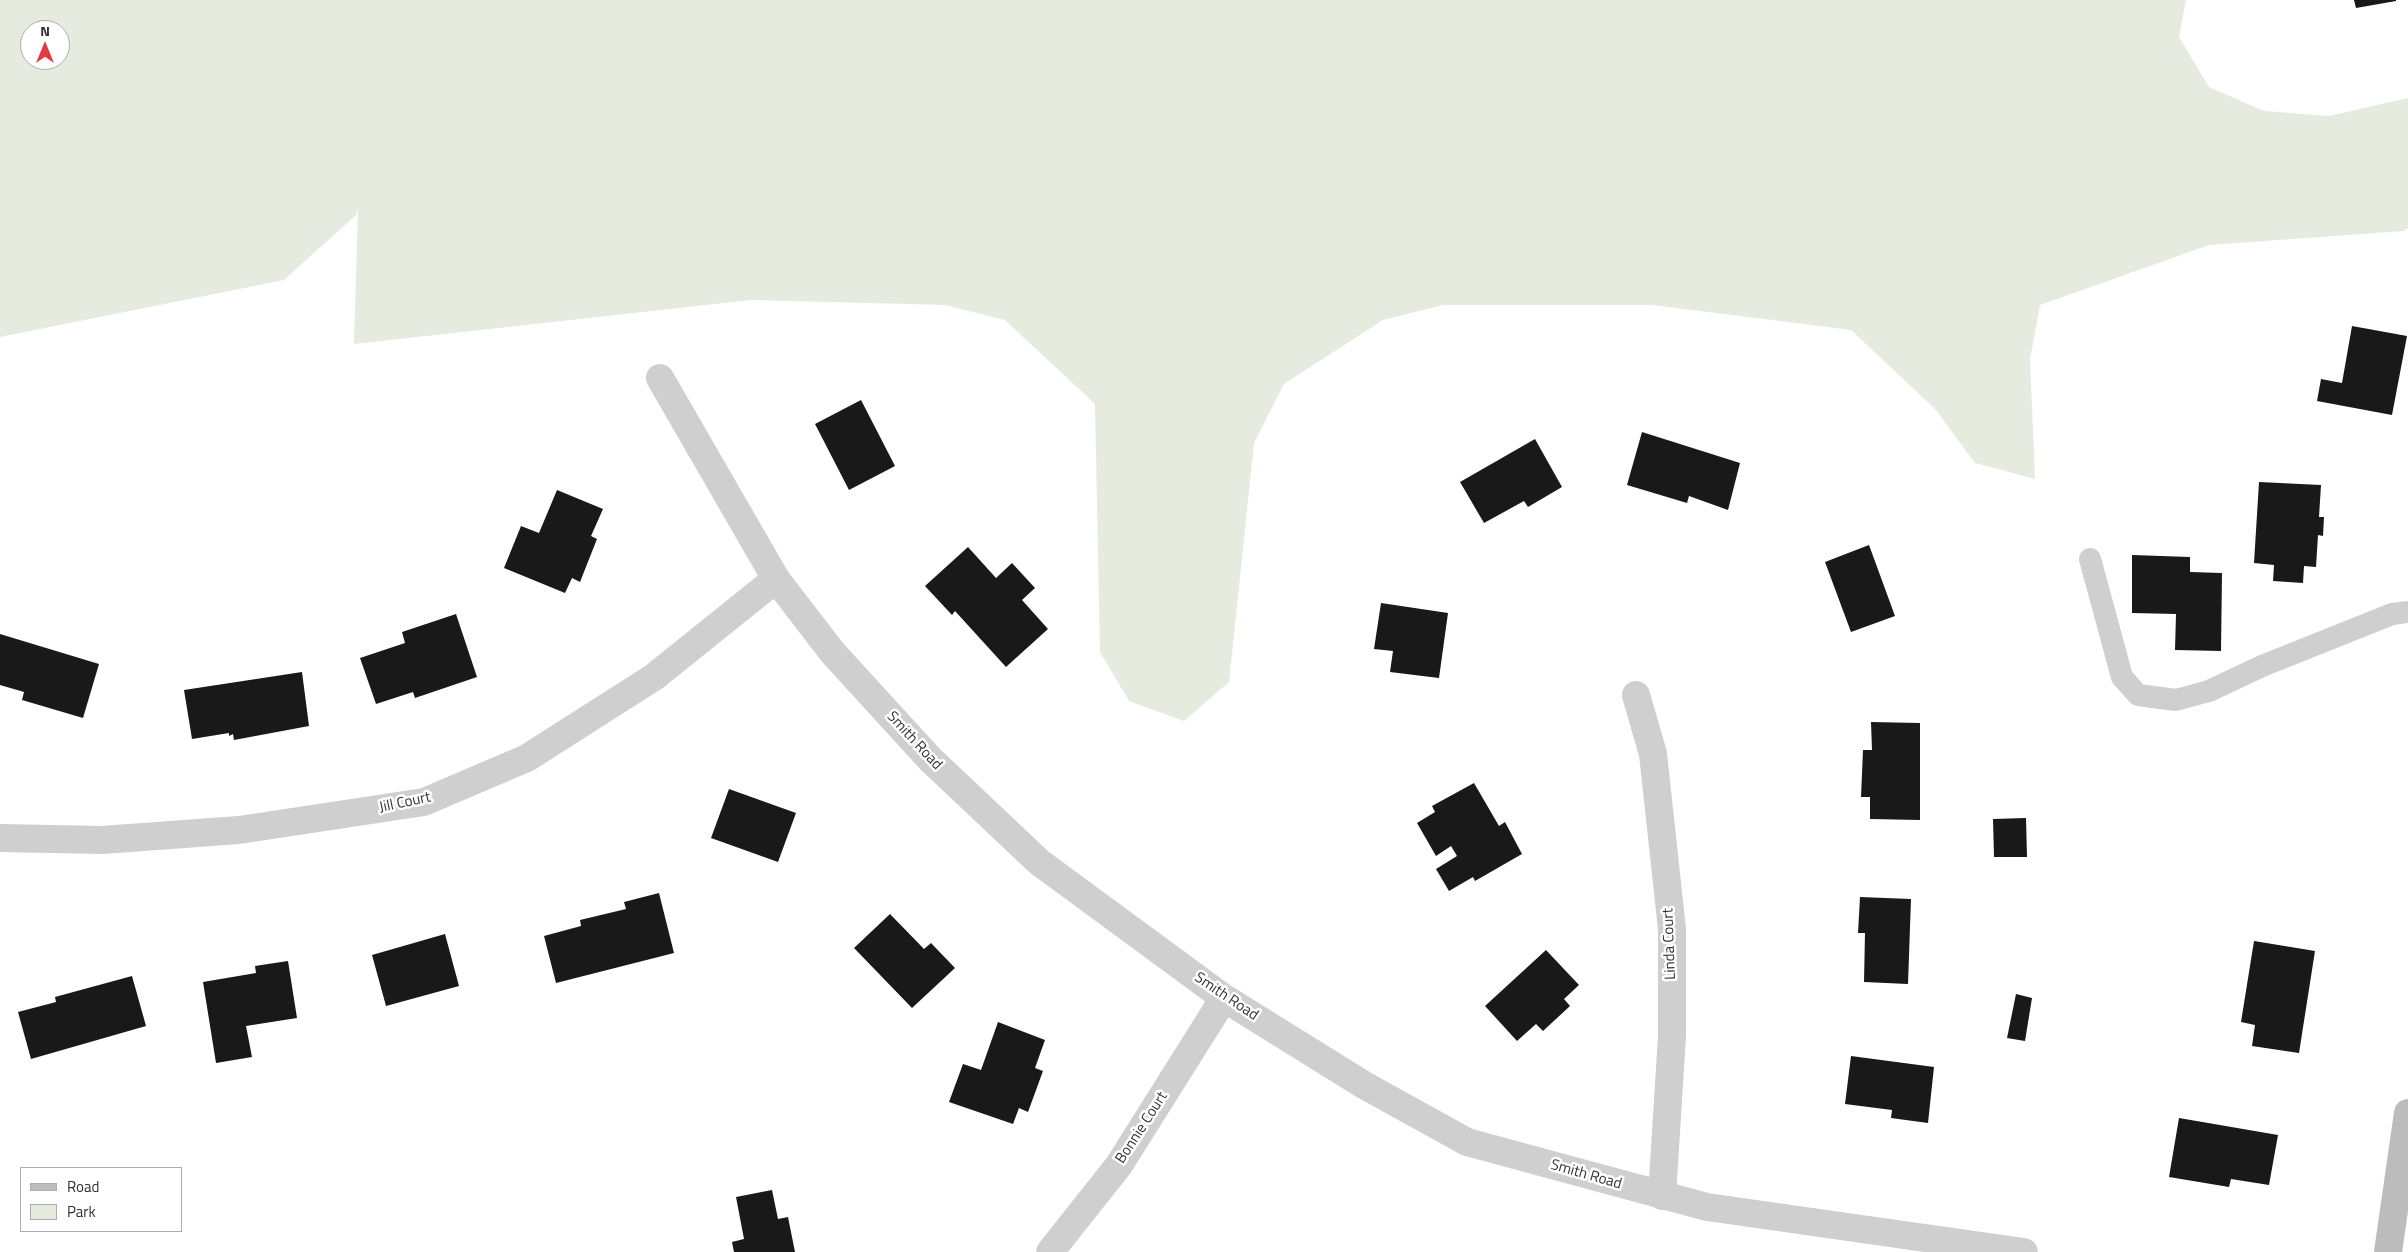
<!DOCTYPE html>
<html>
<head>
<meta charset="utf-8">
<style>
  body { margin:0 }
  #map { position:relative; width:2408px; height:1252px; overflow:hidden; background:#fff; font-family:"Titillium Web",sans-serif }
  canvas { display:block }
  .legend { position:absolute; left:20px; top:1167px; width:162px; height:65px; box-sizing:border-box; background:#fff; border:1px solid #adadad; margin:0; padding:6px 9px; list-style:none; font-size:15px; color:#323232 }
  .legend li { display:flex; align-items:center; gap:10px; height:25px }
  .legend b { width:25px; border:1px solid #adadad }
  .north { position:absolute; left:20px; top:20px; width:50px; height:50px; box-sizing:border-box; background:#fff; border:1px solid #adadad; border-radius:50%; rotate:0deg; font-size:14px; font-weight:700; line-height:20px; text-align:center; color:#323232 }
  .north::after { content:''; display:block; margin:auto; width:18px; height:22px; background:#e33a41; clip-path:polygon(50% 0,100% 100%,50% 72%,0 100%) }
</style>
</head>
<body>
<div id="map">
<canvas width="2408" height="1252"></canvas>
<ul class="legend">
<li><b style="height:6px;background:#bcbcbc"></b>Road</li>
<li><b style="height:14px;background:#e5ebde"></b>Park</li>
</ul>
<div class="north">N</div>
</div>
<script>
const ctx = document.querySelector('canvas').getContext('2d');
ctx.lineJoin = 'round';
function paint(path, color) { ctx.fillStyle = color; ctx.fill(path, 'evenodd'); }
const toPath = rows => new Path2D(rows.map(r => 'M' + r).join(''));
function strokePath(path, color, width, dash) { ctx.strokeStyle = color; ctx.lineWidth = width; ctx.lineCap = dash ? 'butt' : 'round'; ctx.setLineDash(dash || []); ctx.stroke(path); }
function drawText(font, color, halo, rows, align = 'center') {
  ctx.font = font + ' "Titillium Web",sans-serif'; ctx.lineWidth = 5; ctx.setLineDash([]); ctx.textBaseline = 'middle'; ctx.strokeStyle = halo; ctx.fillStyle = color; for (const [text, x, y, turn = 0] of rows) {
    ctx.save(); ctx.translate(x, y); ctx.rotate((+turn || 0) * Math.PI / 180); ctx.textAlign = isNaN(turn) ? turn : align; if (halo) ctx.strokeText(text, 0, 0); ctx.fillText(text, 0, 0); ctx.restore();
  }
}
const green = toPath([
  [0,0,2186,0,2179,37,2209,87,2264,111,2329,116,2408,98,2408,228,2403,231,2209,245,2040,305,2030,359,2035,479,1975,463,1935,409,1851,330,1652,305,1443,305,1383,320,1284,384,1254,443,1229,682,1184,721,1129,701,1100,652,1095,404,1005,320,945,305,751,300,354,344,358,209,356,215,284,280,0,337],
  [30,30,60,30,60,60,30,60]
]);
const building = toPath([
  [2354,0,2396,0,2396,1,2356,8],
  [2352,326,2407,336,2392,415,2317,401,2321,379,2342,383],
  [861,400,895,466,849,490,815,424],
  [1642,432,1740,463,1728,510,1689,496,1687,503,1627,485],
  [1535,439,1562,487,1528,507,1524,501,1484,523,1460,482],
  [2259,482,2321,485,2319,517,2324,517,2323,536,2318,535,2316,567,2304,566,2303,583,2273,581,2274,565,2254,563],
  [557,490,603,509,591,536,597,539,580,582,572,578,565,593,504,568,521,526,539,533],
  [1869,545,1895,616,1851,632,1825,562],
  [968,547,996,578,1012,563,1035,588,1022,600,1048,629,1006,667,955,611,952,615,925,586],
  [2132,555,2190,557,2190,572,2222,573,2221,651,2175,650,2176,614,2132,613],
  [1381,603,1448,613,1439,678,1390,672,1393,651,1374,649],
  [456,614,477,677,415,698,413,692,376,704,360,658,405,643,402,632],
  [0,634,99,664,83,718,22,700,24,692,0,685],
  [302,672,309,726,234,740,233,734,229,736,229,733,192,739,184,690],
  [1871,722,1920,723,1920,820,1870,819,1870,797,1861,797,1863,750,1872,750],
  [1474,783,1499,826,1505,822,1522,854,1475,881,1473,877,1449,891,1436,869,1457,856,1451,846,1436,856,1417,823,1435,812,1432,806],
  [729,789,796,813,778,862,711,838],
  [2026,818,2027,857,1994,857,1993,819],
  [659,893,674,953,556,983,544,936,581,926,580,920,626,909,624,902],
  [1860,897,1911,899,1908,984,1864,982,1865,933,1858,933],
  [890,914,924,949,931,943,955,968,912,1008,854,948],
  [445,934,459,986,386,1006,372,955],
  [2254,941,2315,951,2299,1053,2252,1046,2255,1025,2241,1022],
  [1546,950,1579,985,1564,999,1570,1006,1543,1031,1536,1024,1517,1041,1485,1006],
  [288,961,297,1018,246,1026,252,1057,216,1063,203,982,256,973,255,966],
  [132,976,146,1026,31,1059,18,1012,56,1002,55,997],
  [2016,994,2032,998,2025,1041,2007,1038],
  [998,1022,1045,1040,1035,1068,1043,1071,1028,1112,1019,1108,1013,1124,949,1102,963,1064,981,1070],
  [1851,1056,1934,1067,1928,1123,1891,1118,1892,1110,1845,1104],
  [2179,1118,2278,1135,2269,1185,2231,1179,2229,1187,2169,1177],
  [772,1190,778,1219,788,1217,795,1252,734,1252,732,1242,744,1239,736,1197]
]);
const lane = toPath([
  [2090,559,2122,677,2138,695,2176,700,2209,691,2262,666,2392,614,2408,612]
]);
const street = toPath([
  [660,378,776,579,833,653,930,759,1039,862,1224,998,1364,1085,1467,1142,1707,1207,2024,1252],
  [1636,695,1653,754,1672,929,1672,1036,1662,1196],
  [0,838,102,840,239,830,424,802,527,758,654,677,776,579],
  [1050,1252,1119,1165,1224,998]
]);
const secondary = toPath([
  [2388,1252,2408,1113]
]);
const streetNames = [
  ["Smith Road",914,741,47],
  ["Jill Court",405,803,-12],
  ["Linda Court",1670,944,-92],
  ["Smith Road",1226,997,34],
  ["Bonnie Court",1142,1128,-57],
  ["Smith Road",1586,1175,16]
];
paint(green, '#e5ebde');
paint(building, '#191919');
strokePath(lane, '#cfcfcf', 22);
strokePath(street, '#cfcfcf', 28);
strokePath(secondary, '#bcbcbc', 28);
drawText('15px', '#323232', '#fff', streetNames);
</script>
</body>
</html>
